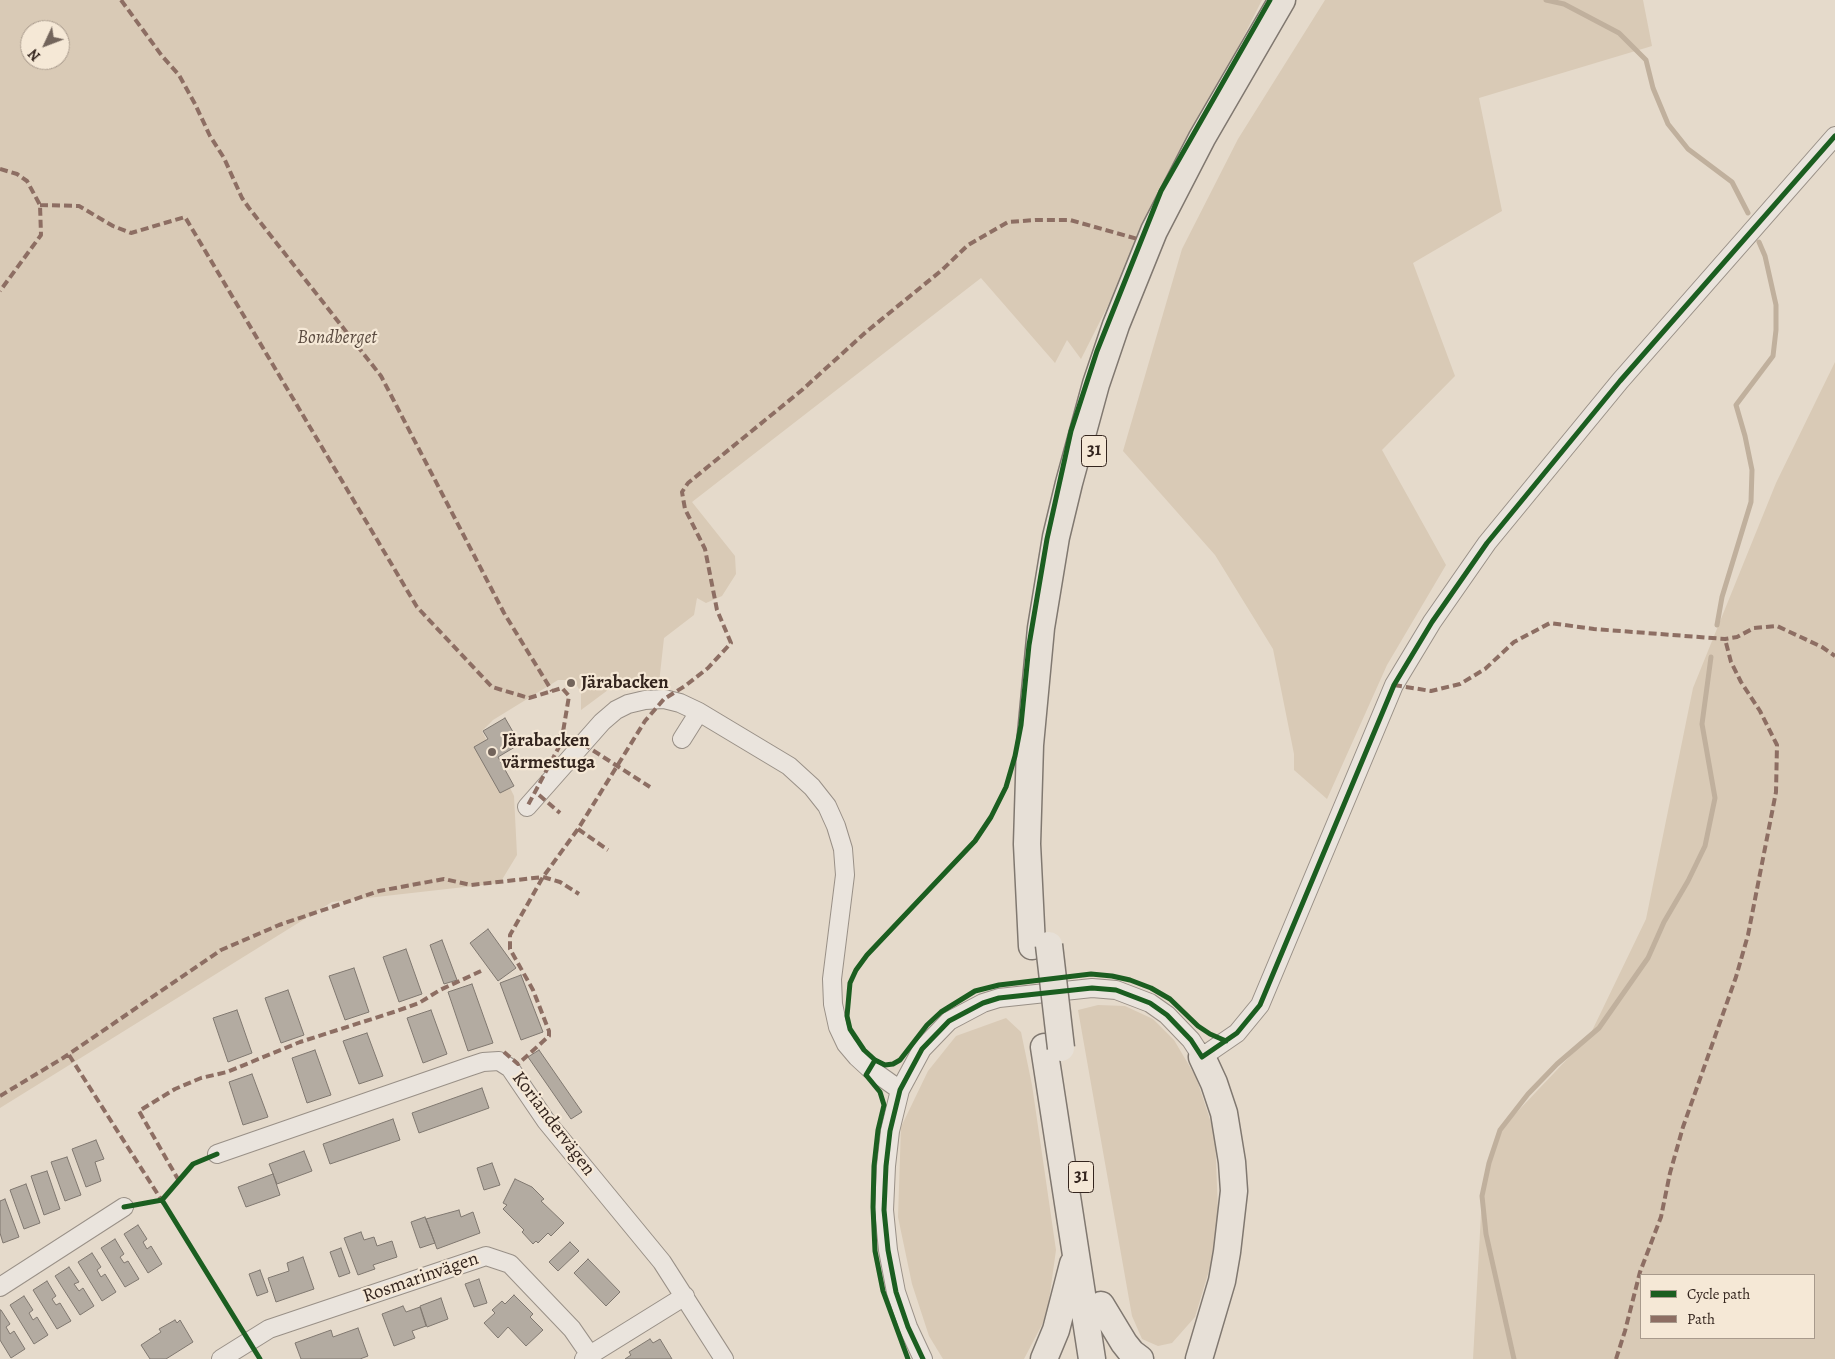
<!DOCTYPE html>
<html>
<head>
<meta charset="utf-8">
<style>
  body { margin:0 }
  #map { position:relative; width:1835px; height:1359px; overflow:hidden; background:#e5dacb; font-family:Alegreya,serif }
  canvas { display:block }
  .legend { position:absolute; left:1640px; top:1274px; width:175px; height:65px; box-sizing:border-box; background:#f5e8d6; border:1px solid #a89a8c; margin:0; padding:6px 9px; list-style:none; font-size:15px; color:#34251e }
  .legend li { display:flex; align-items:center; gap:10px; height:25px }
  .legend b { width:25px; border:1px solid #a89a8c }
  .north { position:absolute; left:20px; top:20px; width:50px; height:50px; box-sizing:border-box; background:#f5e8d6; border:1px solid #a89a8c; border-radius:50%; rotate:227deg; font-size:14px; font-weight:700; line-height:20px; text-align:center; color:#34251e }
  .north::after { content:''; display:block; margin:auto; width:18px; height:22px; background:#72645b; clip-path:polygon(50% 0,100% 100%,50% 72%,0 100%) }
</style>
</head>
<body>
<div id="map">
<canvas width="1835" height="1359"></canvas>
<ul class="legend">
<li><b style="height:6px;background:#1b5e20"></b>Cycle path</li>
<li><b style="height:6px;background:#8d6e63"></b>Path</li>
</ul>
<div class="north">N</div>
</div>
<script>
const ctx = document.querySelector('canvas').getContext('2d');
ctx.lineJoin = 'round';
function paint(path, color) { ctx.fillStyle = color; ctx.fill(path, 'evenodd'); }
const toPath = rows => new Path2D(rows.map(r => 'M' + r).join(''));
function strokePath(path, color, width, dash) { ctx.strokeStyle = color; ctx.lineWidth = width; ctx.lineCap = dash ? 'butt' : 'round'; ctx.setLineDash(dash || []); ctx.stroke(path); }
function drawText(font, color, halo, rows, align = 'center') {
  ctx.font = font + ' Alegreya,serif'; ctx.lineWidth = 4.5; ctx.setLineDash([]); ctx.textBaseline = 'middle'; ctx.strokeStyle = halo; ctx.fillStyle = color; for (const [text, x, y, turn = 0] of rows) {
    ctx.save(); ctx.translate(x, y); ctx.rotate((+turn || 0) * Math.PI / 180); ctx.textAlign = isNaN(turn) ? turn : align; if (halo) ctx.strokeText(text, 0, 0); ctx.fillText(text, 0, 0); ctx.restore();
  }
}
const green = toPath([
  [0,0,1262,0,1081,359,1067,340,1055,363,981,278,692,502,735,556,736,574,722,596,706,603,697,598,694,615,664,638,659,683,628,682,612,687,581,710,581,693,574,680,558,680,493,720,482,731,514,796,517,855,500,883,332,902,0,1108],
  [30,30,60,30,60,60,30,60],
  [1325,0,1643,0,1652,46,1479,98,1502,211,1413,263,1455,376,1382,450,1446,565,1387,665,1327,799,1294,770,1294,754,1273,649,1215,555,1123,451,1182,249,1238,139],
  [1835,362,1835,1359,1473,1359,1482,1196,1500,1130,1590,1035,1646,919,1693,688,1776,483],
  [1814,1275,1814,1338,1641,1338,1641,1275],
  [1098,1005,1125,1006,1153,1019,1174,1040,1196,1077,1215,1135,1219,1237,1195,1317,1172,1343,1158,1346,1142,1339,1132,1316,1078,1010],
  [1006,1018,1021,1032,1032,1085,1056,1250,1047,1315,1024,1359,943,1359,929,1336,912,1284,898,1217,901,1127,928,1071,956,1036]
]);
const stream = toPath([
  [1546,0,1564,4,1619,33,1646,60,1653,88,1668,124,1688,149,1732,182,1748,213],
  [1717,625,1722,597,1751,502,1752,470,1745,436,1736,405,1773,356,1776,330,1776,305,1765,256,1759,242],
  [1514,1359,1486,1234,1482,1196,1489,1163,1500,1130,1528,1094,1557,1064,1599,1028,1648,958,1664,922,1688,881,1705,846,1715,798,1702,724,1711,657]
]);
const building = toPath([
  [505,718,520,744,498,757,514,786,500,793,474,747,488,739,483,731,505,718],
  [488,929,516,968,498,981,470,943,488,929],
  [442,940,457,980,444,984,430,945,442,940],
  [406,949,422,994,399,1002,383,957,406,949],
  [354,968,369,1012,345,1020,329,976,354,968],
  [521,975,543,1032,521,1040,500,983,521,975],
  [472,984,493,1043,468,1051,448,992,472,984],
  [288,990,304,1035,281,1043,265,998,288,990],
  [237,1010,252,1053,228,1062,213,1018,237,1010],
  [431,1010,447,1054,423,1063,407,1018,431,1010],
  [367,1033,383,1076,359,1084,343,1041,367,1033],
  [315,1050,331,1095,307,1103,292,1058,315,1050],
  [539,1050,582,1112,571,1119,528,1057,539,1050],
  [252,1074,268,1117,243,1125,229,1082,252,1074],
  [482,1088,489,1108,419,1133,412,1113,482,1088],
  [393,1119,400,1140,330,1164,323,1144,393,1119],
  [96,1140,104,1159,95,1162,101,1181,86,1187,72,1149,96,1140],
  [304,1151,312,1171,277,1184,269,1164,304,1151],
  [67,1157,81,1195,65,1201,51,1162,67,1157],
  [492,1163,500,1185,484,1190,477,1168,492,1163],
  [47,1171,60,1209,44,1215,31,1176,47,1171],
  [273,1174,280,1195,246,1207,238,1187,273,1174],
  [515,1179,532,1187,544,1199,541,1201,564,1223,551,1236,548,1233,538,1243,536,1241,533,1244,522,1232,524,1230,503,1209,507,1205,503,1203,515,1179],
  [26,1184,40,1223,24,1229,10,1190,26,1184],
  [5,1199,19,1237,3,1243,0,1233,0,1201,5,1199],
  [459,1210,461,1217,473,1212,480,1233,437,1249,426,1219,459,1210],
  [425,1217,435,1243,420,1248,411,1222,425,1217],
  [138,1225,147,1239,143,1242,147,1249,151,1246,162,1264,148,1273,124,1234,138,1225],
  [361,1232,364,1240,374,1237,377,1246,392,1241,397,1257,373,1265,375,1269,358,1275,344,1238,361,1232],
  [115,1239,124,1254,120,1257,124,1263,128,1261,139,1279,125,1287,101,1248,115,1239],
  [570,1242,579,1251,558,1271,549,1262,570,1242],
  [341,1248,350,1273,339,1277,330,1252,341,1248],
  [92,1253,101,1267,97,1270,101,1277,105,1274,116,1292,102,1301,78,1262,92,1253],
  [303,1257,314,1289,276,1302,268,1278,289,1271,287,1263,303,1257],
  [588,1259,620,1292,606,1306,574,1273,588,1259],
  [69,1267,79,1282,74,1284,79,1291,83,1288,94,1306,80,1315,55,1276,69,1267],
  [260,1270,268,1292,257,1296,249,1274,260,1270],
  [479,1279,487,1303,474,1307,465,1284,479,1279],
  [47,1281,56,1296,52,1299,56,1305,60,1303,71,1321,57,1329,33,1290,47,1281],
  [514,1295,533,1314,530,1317,543,1330,526,1346,508,1327,498,1338,484,1323,495,1313,492,1310,502,1301,505,1304,514,1295],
  [24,1296,33,1310,29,1313,33,1320,37,1317,48,1335,34,1344,10,1305,24,1296],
  [441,1298,448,1319,427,1327,420,1306,441,1298],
  [403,1306,406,1312,420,1307,426,1326,412,1331,415,1338,394,1346,382,1314,403,1306],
  [0,1310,1,1310,10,1324,6,1327,10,1334,14,1331,25,1349,11,1358,0,1340,0,1310],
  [175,1320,177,1323,180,1320,193,1342,166,1359,150,1359,141,1345,161,1332,159,1329,175,1320],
  [358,1328,368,1356,360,1359,301,1359,295,1343,331,1330,333,1337,358,1328],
  [650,1339,653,1343,660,1339,672,1359,625,1359,631,1355,629,1352,650,1339]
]);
const minor = toPath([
  [682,739,699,712],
  [527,807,602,722,616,710,628,704,645,700,664,699,680,703,699,712,789,766,812,787,827,806,836,826,843,849,845,875,832,979,833,1004,838,1027,846,1044,857,1057,869,1068,900,1090],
  [217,1154,468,1067,483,1062,499,1061,510,1068,546,1121,662,1262,724,1359],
  [0,1287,124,1207],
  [590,1355,685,1296],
  [221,1359,269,1329,486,1256,510,1264,572,1329,590,1355,584,1359],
  [923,1359,908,1327,896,1292,888,1250,884,1210,886,1166,890,1131,900,1090,922,1049,949,1021,983,1003,999,998,1092,988,1116,990,1150,1003,1167,1015,1191,1040,1202,1057,1237,1033,1260,1005,1394,685,1432,622,1487,543,1620,381,1835,136]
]);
const highway = toPath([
  [1032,946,1027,844,1030,745,1041,628,1056,537,1069,483,1096,384,1116,325,1154,231,1202,138,1282,0],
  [1044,1047,1092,1359],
  [1101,1305,1124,1343,1132,1353,1140,1359],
  [1044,1359,1056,1330,1073,1264],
  [1199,1359,1222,1281,1227,1252,1234,1191,1232,1162,1224,1113,1214,1083,1202,1057]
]);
const highwayBridge = toPath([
  [1049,945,1061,1048]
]);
const quiet = toPath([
  [121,0,162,56,179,75,195,104,210,136,224,158,242,198,249,208,381,376,504,613,552,691],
  [0,169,17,174,27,181,40,205,41,235,0,291],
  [40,205,79,206,113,226,131,233,185,217,417,607,492,687,529,698,562,688,569,696,563,732,558,739,560,745,527,807],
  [1394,685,1431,691,1460,684,1485,669,1514,642,1550,623,1594,629,1725,639,1737,637,1754,628,1777,626,1822,647,1835,656],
  [583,744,650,787],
  [539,795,560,813],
  [578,829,608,850],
  [504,1052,518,1064,549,1036,549,1031,533,990,510,949,510,935,543,877,578,829,645,721,664,699,685,686,708,668,731,643,717,610,705,549,685,509,682,492,688,483,802,390,866,332,942,270,968,245,1008,222,1035,220,1070,220,1141,240],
  [69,1055,164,1204],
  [0,1096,63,1058,221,950,279,925,379,891,444,879,471,885,543,877,560,882,579,894],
  [179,1181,139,1111,175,1089,201,1078,227,1072,300,1042,397,1011,419,1003,440,990,481,971],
  [1616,1359,1625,1331,1640,1272,1661,1217,1670,1173,1683,1127,1736,977,1748,935,1776,792,1777,745,1760,711,1741,682,1731,662,1725,639]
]);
const cycleway = toPath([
  [1226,1041,1210,1034,1198,1026,1170,999,1151,988,1130,980,1112,976,1091,974,999,985,975,991,941,1012,927,1025,900,1060,893,1064,885,1065,875,1060,864,1050,850,1029,847,1016,850,983,856,970,867,955,975,841,991,817,1006,787,1015,756,1021,725,1029,645,1047,539,1071,431,1097,351,1161,191,1270,0],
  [875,1060,866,1075,880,1092,884,1105,878,1130,874,1166,873,1207,875,1251,883,1291,908,1359],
  [162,1200,260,1359],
  [124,1207,162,1200,193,1164,217,1154],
  [923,1359,908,1327,896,1292,888,1250,884,1210,886,1166,890,1131,900,1090,922,1049,949,1021,983,1003,999,998,1092,988,1116,990,1150,1003,1167,1015,1191,1040,1202,1057,1237,1033,1260,1005,1394,685,1432,622,1487,543,1620,381,1835,136]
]);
const markers = [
  [571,683,5,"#72645b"],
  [492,752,5,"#72645b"]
];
const shields = [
  [1094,451,25],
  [1081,1177,25]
];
const shieldNames = [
  ["31",1094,451],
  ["31",1081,1177]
];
const parkNames = [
  ["Bondberget",337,338]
];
const poiNames = [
  ["Järabacken",581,683],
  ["Järabacken",502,741],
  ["värmestuga",502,763]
];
const streetNames = [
  ["Koriandervägen",553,1124,53],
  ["Rosmarinvägen",421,1278,-19]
];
paint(green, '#d9cab6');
strokePath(stream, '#c0b09d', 5);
paint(building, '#b3aba1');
strokePath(building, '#807870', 1);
strokePath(minor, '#999087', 20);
strokePath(highway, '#807870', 29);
strokePath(minor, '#eae4dd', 18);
strokePath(highway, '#e7e0d7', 26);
strokePath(highwayBridge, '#807870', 29, []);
strokePath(highwayBridge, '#e7e0d7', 26);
strokePath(quiet, '#8d6e63', 4, [8, 4]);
strokePath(cycleway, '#1b5e20', 5);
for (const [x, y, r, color] of markers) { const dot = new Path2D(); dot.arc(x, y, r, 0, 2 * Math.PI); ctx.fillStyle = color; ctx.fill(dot); strokePath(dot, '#f5e8d6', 2); }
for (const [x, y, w] of shields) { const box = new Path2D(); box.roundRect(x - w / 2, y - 15.5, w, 31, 4); ctx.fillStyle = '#f5e8d6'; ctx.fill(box); strokePath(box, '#34251e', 1); }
drawText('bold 18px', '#34251e', null, shieldNames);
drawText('italic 19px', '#5b4b40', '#f5e8d6', parkNames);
drawText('bold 19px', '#34251e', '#f5e8d6', poiNames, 'left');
drawText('19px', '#34251e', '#f5e8d6', streetNames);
</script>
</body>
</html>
